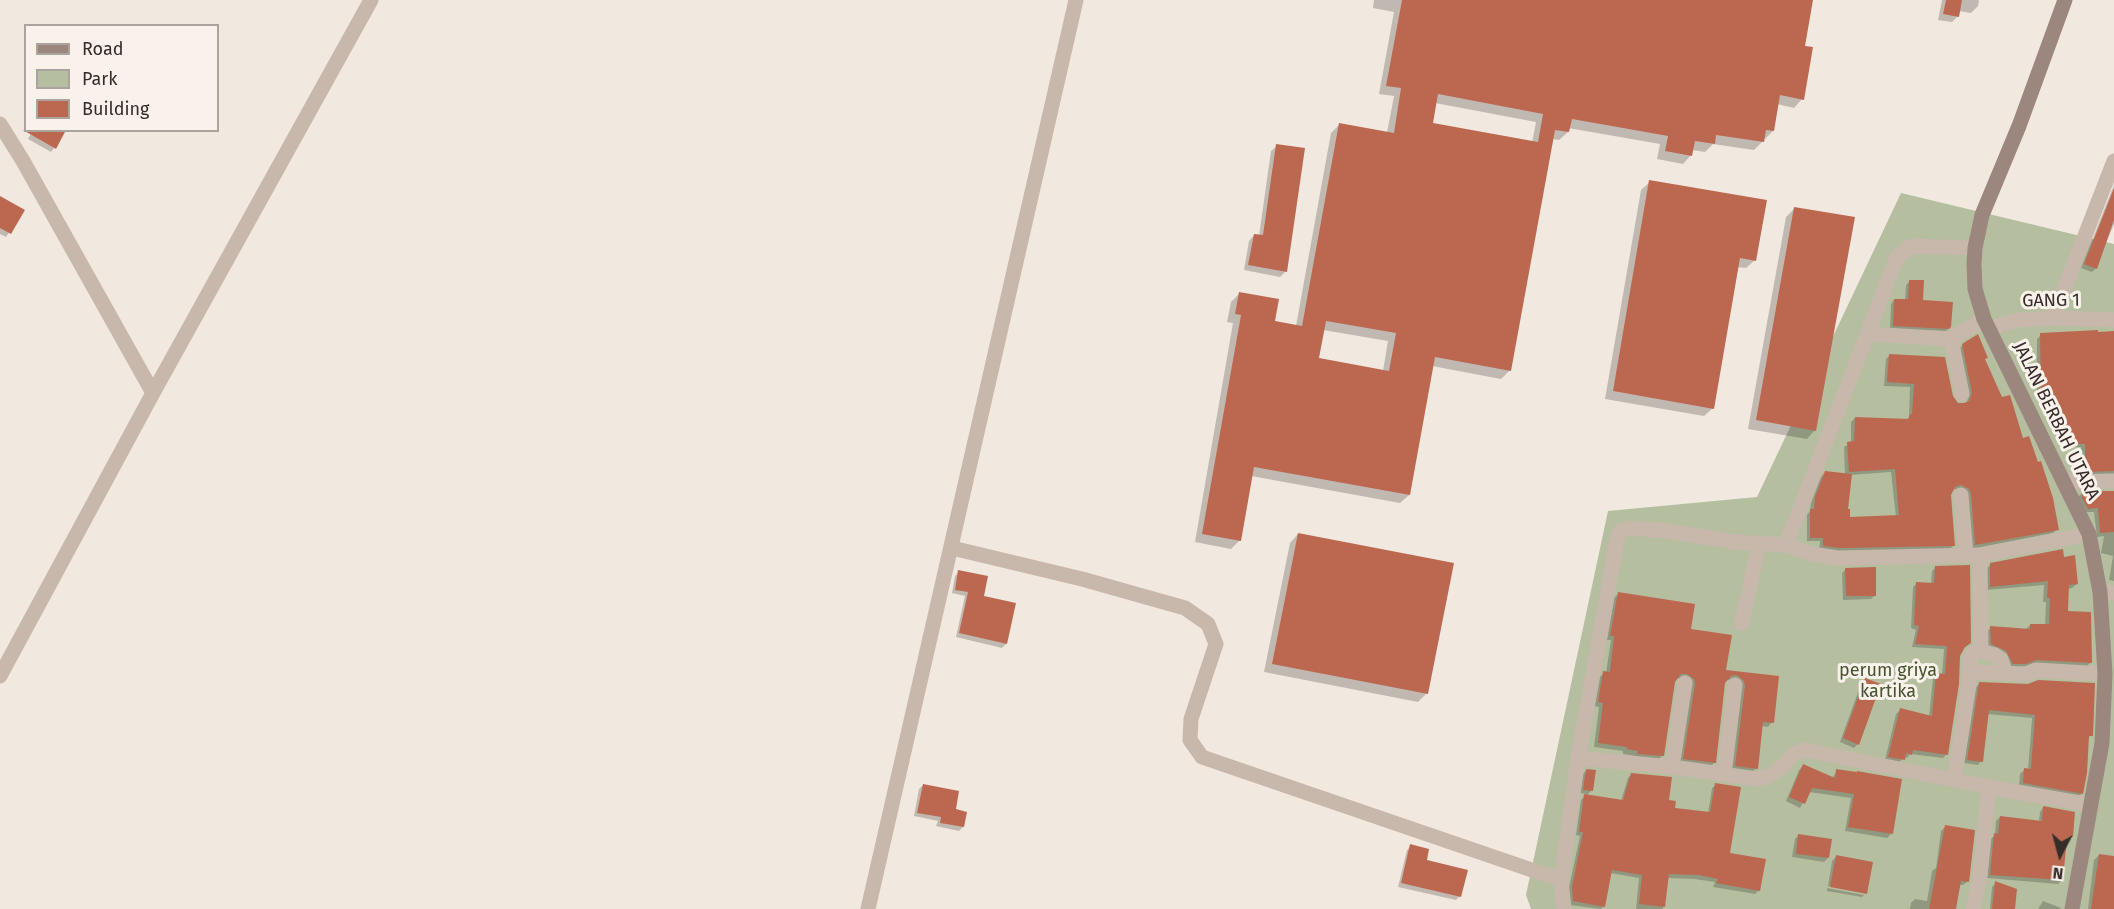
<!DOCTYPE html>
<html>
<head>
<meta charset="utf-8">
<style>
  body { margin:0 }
  #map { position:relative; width:2114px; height:909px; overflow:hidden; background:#f1e8df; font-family:"Fira Sans",sans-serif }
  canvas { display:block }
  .legend { position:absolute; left:24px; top:24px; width:195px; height:108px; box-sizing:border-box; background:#f8f2eb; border:2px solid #aaa39e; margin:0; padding:8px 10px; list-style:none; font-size:18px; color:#362d2a }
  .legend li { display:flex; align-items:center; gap:12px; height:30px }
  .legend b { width:30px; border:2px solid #aaa39e }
  .north { position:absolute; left:2030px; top:825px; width:60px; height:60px; -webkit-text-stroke:4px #f8f2eb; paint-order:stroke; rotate:186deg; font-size:16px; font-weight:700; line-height:24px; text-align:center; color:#362d2a }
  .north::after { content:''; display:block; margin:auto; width:21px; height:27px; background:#362d2a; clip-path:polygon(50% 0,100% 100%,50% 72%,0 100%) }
</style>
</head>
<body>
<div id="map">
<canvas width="2114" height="909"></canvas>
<ul class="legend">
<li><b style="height:8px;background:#9b877d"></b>Road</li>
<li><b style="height:16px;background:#b5bfa0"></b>Park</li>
<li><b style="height:16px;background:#bc6851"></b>Building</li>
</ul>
<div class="north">N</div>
</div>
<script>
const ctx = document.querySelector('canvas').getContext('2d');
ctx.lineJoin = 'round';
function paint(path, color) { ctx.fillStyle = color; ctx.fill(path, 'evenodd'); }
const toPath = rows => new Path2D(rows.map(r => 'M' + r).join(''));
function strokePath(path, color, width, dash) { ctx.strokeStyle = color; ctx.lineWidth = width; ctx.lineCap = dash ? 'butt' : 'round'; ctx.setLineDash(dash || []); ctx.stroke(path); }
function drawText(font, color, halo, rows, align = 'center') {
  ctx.font = font + ' "Fira Sans",sans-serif'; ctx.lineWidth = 6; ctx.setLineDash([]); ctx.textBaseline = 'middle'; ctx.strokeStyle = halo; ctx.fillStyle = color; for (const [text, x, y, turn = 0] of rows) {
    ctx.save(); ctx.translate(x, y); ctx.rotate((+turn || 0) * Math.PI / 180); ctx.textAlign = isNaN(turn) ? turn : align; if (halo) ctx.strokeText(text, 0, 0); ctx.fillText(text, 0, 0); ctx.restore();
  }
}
const green = toPath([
  [1901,193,2114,244,2114,909,1531,909,1526,895,1608,511,1757,497]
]);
const shadow = toPath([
  [1374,0,1812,0,1803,47,1802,99,1794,108,1777,104,1773,131,1754,150,1713,144,1705,152,1692,150,1691,155,1683,164,1657,159,1660,144,1568,128,1568,132,1559,140,1552,139,1510,370,1501,379,1432,366,1409,495,1400,503,1251,476,1240,540,1231,549,1195,542,1233,323,1227,322,1231,302,1239,294,1274,322,1296,326,1331,133,1339,125,1387,133,1394,96,1379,94,1394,12,1373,8],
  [1435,103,1536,122,1532,143,1431,125],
  [1323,330,1388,341,1383,371,1318,360],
  [1942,0,1979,0,1978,6,1971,13,1959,11,1958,16,1952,22,1938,20],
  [33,130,54,148,51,152,28,139],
  [1277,146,1286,271,1280,277,1244,270,1249,241,1254,235,1259,236,1271,151],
  [1650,182,1755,260,1746,268,1737,267,1713,408,1704,416,1605,399,1641,190],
  [2114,185,2114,224,2096,268,2092,272,2081,268],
  [0,197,23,211,6,237,0,234],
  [1795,208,1815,430,1807,439,1748,429,1786,217],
  [1910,281,1922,302,1950,327,1946,331,1890,329,1891,304,1894,300,1905,301,1906,285],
  [2097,333,2114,333,2114,476,2081,475,2081,447,2068,447,2068,429,2055,429,2056,413,2047,413,2047,394,2037,394,2037,339,2041,335],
  [1963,345,1984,360,2022,440,2057,529,2053,533,1971,549,1965,493,1956,489,1952,490,1950,495,1954,545,1950,549,1834,552,1819,550,1820,541,1807,541,1807,515,1810,511,1811,503,1821,477,1825,473,1845,475,1844,447,1851,443,1851,422,1855,418,1906,420,1909,417,1910,387,1884,386,1886,359,1890,355,1951,397,1958,404,1966,404,1968,398,1959,349],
  [1891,472,1896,517,1848,519,1846,510,1850,475],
  [2114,492,2114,581,2109,580,2113,556,2101,553,2104,536,2097,537,2094,512,2084,512,2078,497,2082,493],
  [1298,534,1427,693,1418,702,1264,672,1290,543],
  [2063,558,2077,584,2072,588,2068,589,2066,612,2090,663,2086,667,2031,664,2020,668,2008,668,1987,648,1987,632,1991,627,2025,630,2030,625,2045,626,2046,602,2043,602,2044,585,1986,590,1986,569,1991,564],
  [1936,567,1970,643,1963,649,1959,656,1947,754,1943,758,1910,754,1907,758,1904,757,1899,763,1885,760,1896,714,1900,710,1929,717,1933,678,1937,674,1942,675,1944,649,1912,647,1916,630,1911,628,1913,587,1917,583,1931,584,1932,571],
  [1846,569,1875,595,1871,599,1843,600,1842,573],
  [959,572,983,597,1006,644,1002,648,956,637,965,596,952,593,955,576],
  [1618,594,1689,630,1724,672,1778,678,1772,722,1768,727,1761,726,1757,768,1752,772,1731,770,1736,681,1726,680,1724,683,1714,763,1710,767,1679,763,1687,680,1677,678,1674,681,1662,756,1658,760,1634,758,1634,756,1623,754,1623,751,1594,747,1599,707,1594,706,1599,677,1606,673,1611,640,1607,640,1614,598],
  [1865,680,1858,744,1854,748,1840,742,1861,684],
  [1979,684,2091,735,2087,739,2082,793,2078,797,2019,787,2020,774,2024,770,2028,770,2032,718,1987,714,1981,761,1978,765,1964,763,1975,688],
  [1803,766,1832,778,1837,771,1891,834,1887,838,1845,831,1851,798,1809,792,1800,808,1786,801,1799,770],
  [1587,770,1592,790,1586,796,1621,801,1628,778,1632,774,1667,802,1673,809,1708,813,1712,788,1716,785,1728,855,1759,890,1755,894,1713,887,1715,882,1694,879,1667,878,1663,909,1636,909,1639,878,1610,873,1603,907,1601,909,1570,905,1568,892,1580,836,1576,835,1581,800,1587,794,1580,793,1583,774],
  [923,785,954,811,963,827,959,831,936,826,938,821,914,816,919,789],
  [2043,808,2072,836,2068,840,2065,840,2062,880,2058,884,1987,878,1991,839,1995,835,1996,821,2000,817,2039,822,2040,812],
  [1945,827,1967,882,1963,885,1959,885,1955,909,1910,909,1911,903,1915,899,1927,901,1932,871,1936,868,1941,831],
  [1799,835,1828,858,1824,862,1792,857,1795,839],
  [1411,846,1460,896,1456,900,1398,887,1407,850],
  [2099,855,2114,857,2114,909,2088,909,2094,860],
  [1836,857,1871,863,1865,894,1865,892,1828,886,1832,861],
  [1996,883,2013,909,1990,909,1992,887],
  [1827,888,1864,895,1862,897,1827,891],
  [2043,901,2061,908,2060,909,2038,909]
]);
const building = toPath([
  [1402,0,1813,0,1805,46,1813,47,1804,100,1780,95,1774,131,1766,130,1764,142,1716,135,1715,144,1695,141,1692,156,1665,151,1668,136,1572,119,1569,132,1555,130,1511,371,1435,357,1410,495,1254,467,1241,541,1202,534,1241,315,1235,314,1239,292,1279,299,1275,321,1302,326,1339,123,1394,133,1401,88,1386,86],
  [1438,94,1543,114,1538,142,1433,123],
  [1326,321,1396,333,1389,371,1319,358],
  [1946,0,1962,0,1959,17,1943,14],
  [23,130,66,130,56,149],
  [1276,144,1305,148,1287,272,1248,265,1254,234,1263,235],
  [1649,180,1767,200,1756,261,1740,258,1714,409,1613,391],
  [2114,188,2114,220,2097,269,2084,264],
  [0,196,25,210,11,234,0,228],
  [1794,207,1855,217,1816,431,1756,420],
  [1909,280,1924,280,1923,300,1953,302,1951,327,1949,329,1893,326,1894,299,1908,299],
  [2098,330,2098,332,2114,331,2114,471,2085,472,2085,444,2071,444,2071,426,2059,426,2059,409,2051,409,2050,390,2041,390,2040,333],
  [1978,334,1988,358,1985,359,2002,397,2010,395,2023,438,2029,436,2038,462,2041,461,2053,498,2059,530,1975,545,1971,494,1969,489,1961,485,1955,487,1951,495,1955,546,1839,548,1823,546,1823,538,1810,538,1810,509,1814,509,1815,497,1825,471,1852,474,1848,509,1850,509,1850,517,1899,515,1895,469,1849,472,1847,442,1854,441,1855,417,1909,419,1909,415,1912,414,1914,384,1887,382,1889,354,1945,357,1953,396,1958,403,1964,403,1969,401,1972,393,1962,344],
  [2082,491,2114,491,2114,532,2100,533,2098,508,2088,509,2082,498],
  [1298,533,1454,563,1428,694,1272,664],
  [2063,549,2064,557,2075,555,2078,584,2069,585,2068,611,2091,612,2092,663,2037,660,2026,664,2013,664,2006,651,1991,644,1990,626,2030,629,2030,624,2049,624,2050,598,2047,598,2048,581,1990,587,1990,563],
  [1970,565,1971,643,1965,647,1960,656,1959,684,1948,755,1913,750,1912,755,1906,753,1905,760,1888,757,1900,708,1932,716,1936,673,1945,674,1947,646,1915,644,1919,626,1914,625,1916,582,1934,583,1935,566],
  [1876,567,1876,596,1846,596,1845,568],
  [958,570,988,576,984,596,1016,603,1007,644,959,633,968,592,955,590],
  [1618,592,1695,604,1691,629,1732,635,1726,670,1779,676,1774,723,1763,722,1758,769,1735,766,1745,686,1744,681,1737,675,1731,676,1725,683,1716,763,1683,759,1695,684,1694,679,1687,674,1681,674,1675,682,1664,756,1637,754,1638,751,1627,749,1627,747,1598,743,1603,703,1598,702,1603,671,1610,672,1614,636,1610,636],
  [1865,678,1881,684,1859,745,1843,738],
  [2038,680,2095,683,2093,736,2089,736,2087,773,2083,794,2023,783,2024,768,2031,769,2035,715,1989,710,1983,762,1967,760,1979,682,2028,684],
  [1803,764,1835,778,1836,769,1857,772,1857,771,1902,779,1893,834,1848,827,1854,794,1812,788,1805,804,1789,797],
  [1586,769,1596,770,1593,791,1583,790],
  [1631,773,1672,777,1669,800,1676,801,1675,808,1710,812,1715,783,1741,787,1730,853,1766,859,1760,891,1716,883,1718,879,1699,875,1669,874,1665,907,1639,904,1642,875,1612,870,1605,907,1573,901,1572,887,1583,832,1579,832,1584,794,1623,800],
  [923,784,959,791,956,809,967,812,964,827,940,823,941,817,917,813],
  [2043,806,2075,812,2073,837,2067,837,2063,880,1990,875,1994,833,1998,834,2000,816,2042,821],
  [1945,825,1975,830,1970,874,1969,882,1961,881,1956,909,1929,909],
  [1798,834,1832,839,1829,858,1796,854],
  [1410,844,1429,849,1427,860,1468,870,1461,897,1401,883],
  [2099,854,2114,856,2114,909,2091,909],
  [1836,855,1873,862,1867,894,1830,887],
  [1995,881,2017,889,2015,909,1992,909]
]);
const street = toPath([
  [0,124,23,161,153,393],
  [2053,318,2114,161],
  [1990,330,2002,324,2019,320,2053,318,2114,320],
  [1869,334,1951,339,1984,319],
  [1951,339,1962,394],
  [2064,482,2114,481],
  [1961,495,1966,555],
  [1786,545,1811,554,1838,558,1980,555,2089,534],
  [952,548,1082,579,1185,608,1208,624,1216,644,1191,719,1190,740,1202,757,1561,880],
  [1980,555,1981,651],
  [2100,592,2114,593],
  [1742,623,1759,543],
  [1970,672,2028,674,2036,670,2105,674],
  [0,676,153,393,371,0],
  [1578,758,1672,767,1757,779,1769,776,1783,766,1792,755,1805,750,1989,787,2091,805],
  [1672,767,1685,683],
  [1724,774,1735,685],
  [1954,780,1969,685,1970,657,1973,653,1981,651,1995,655,2001,659,2006,674],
  [868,909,1076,0],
  [1564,909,1561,880,1578,758,1618,535,1622,530,1630,528,1668,531,1735,542,1786,545,1897,257,1911,246,1975,248],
  [1973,909,1980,876,1989,787]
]);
const secondary = toPath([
  [2065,0,2019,126,1982,215,1975,248,1974,264,1975,289,1984,319,2089,534,2100,592,2105,674,2102,743,2072,909]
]);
const streetNames = [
  ["GANG 1",2051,301,-1],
  ["JALAN BERBAH UTARA",2056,421,64]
];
const parkNames = [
  ["perum griya",1888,671],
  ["kartika",1888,692]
];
paint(green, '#b5bfa0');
paint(shadow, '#0003');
paint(building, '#bc6851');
strokePath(street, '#c8b7ab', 15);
strokePath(secondary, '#9b877d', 15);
drawText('18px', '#362d2a', '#f8f2eb', streetNames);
drawText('18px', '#475330', '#f8f2eb', parkNames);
</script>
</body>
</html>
